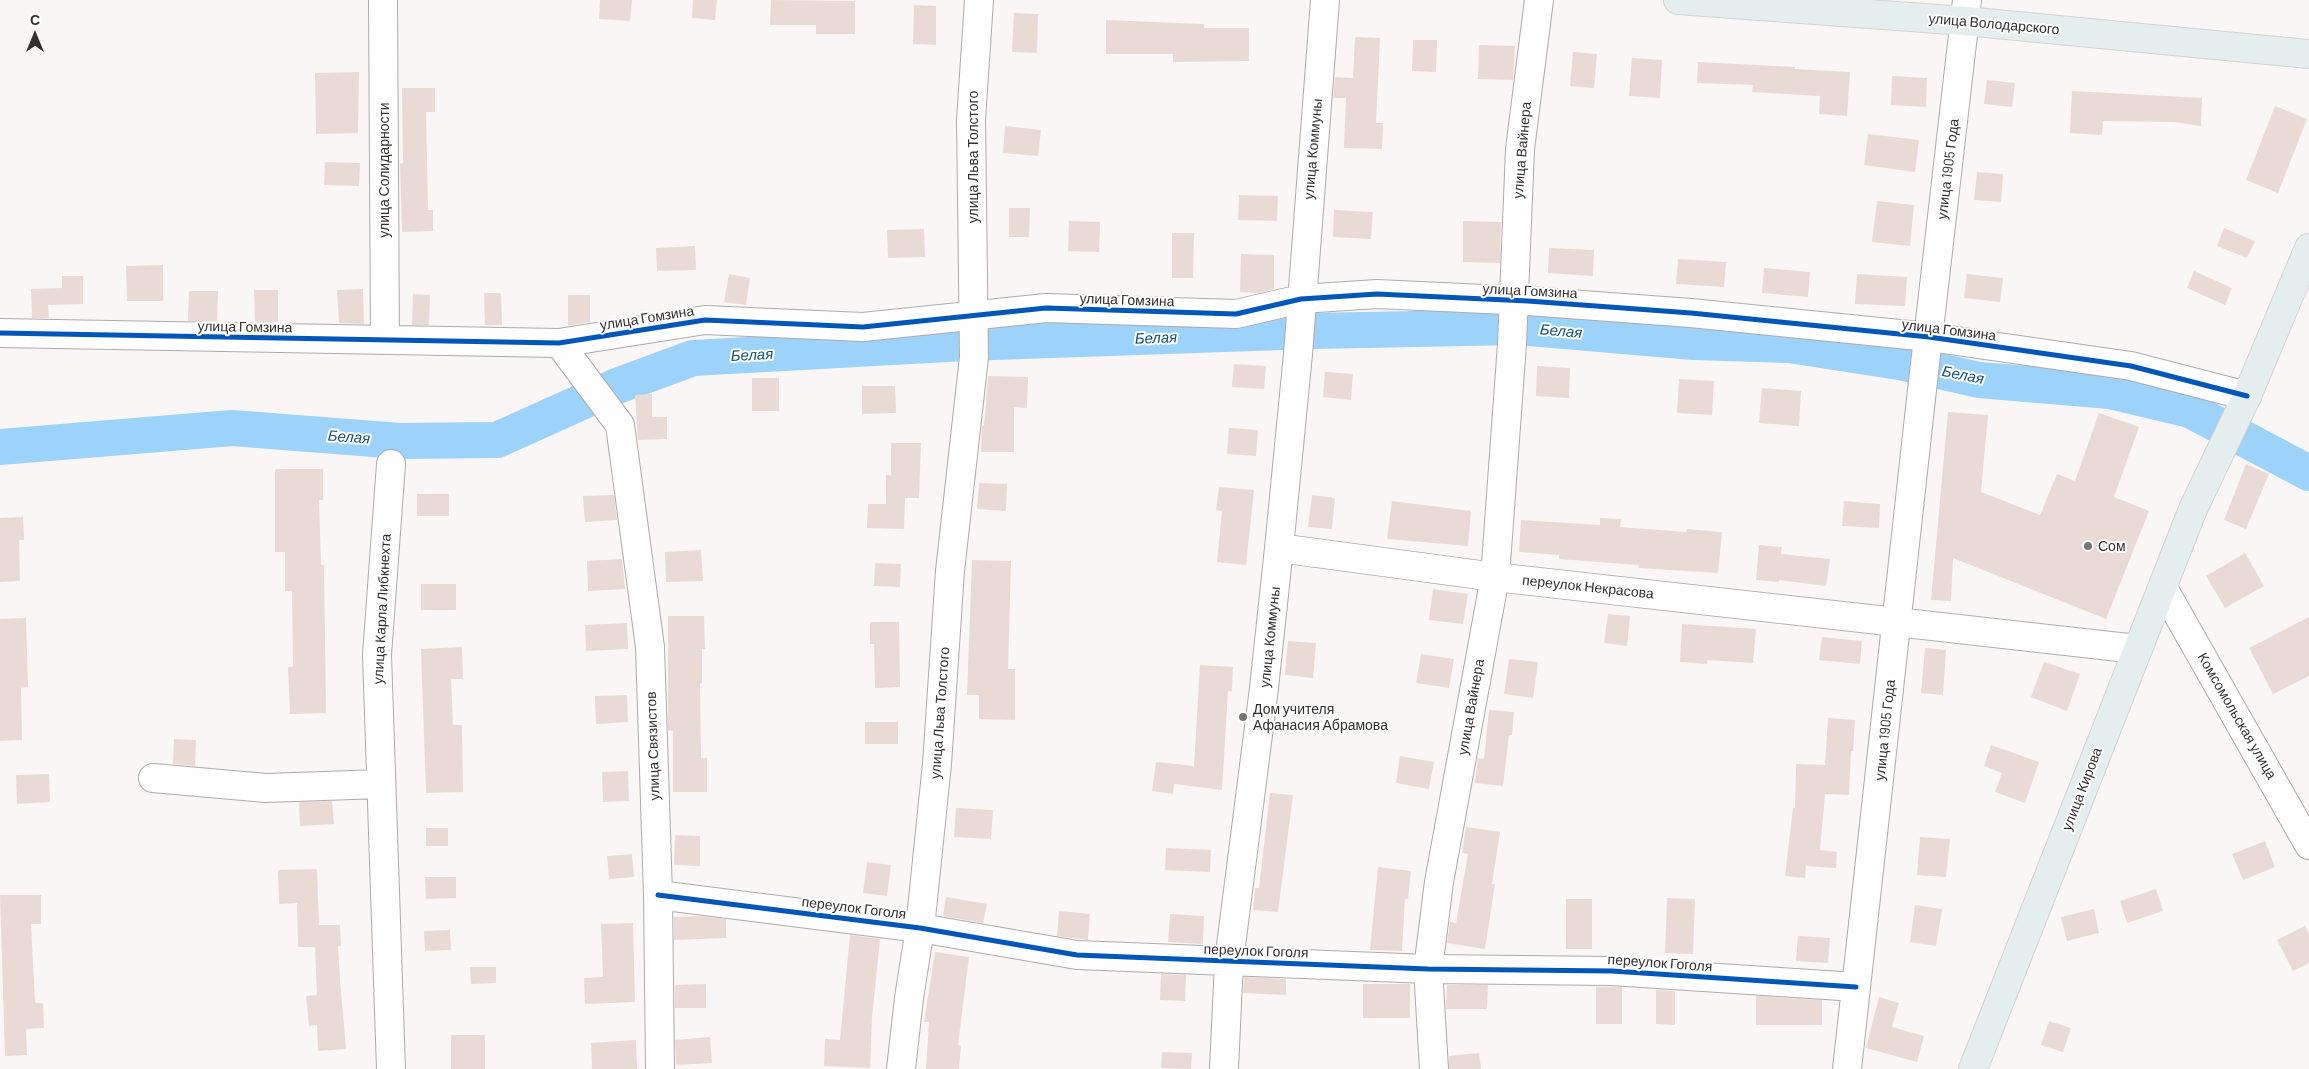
<!DOCTYPE html>
<html>
<head>
<meta charset="utf-8">
<style>
  body { margin:0 }
  #map { position:relative; width:2309px; height:1069px; overflow:hidden; background:#faf6f5; font-family:Barlow,sans-serif }
  canvas { display:block }
  .north { position:absolute; left:10px; top:10px; width:50px; height:50px; -webkit-text-stroke:4px #fff; paint-order:stroke; rotate:0deg; font-size:14px; font-weight:700; line-height:20px; text-align:center; color:#332f2e }
  .north::after { content:''; display:block; margin:auto; width:18px; height:22px; background:#332f2e; clip-path:polygon(50% 0,100% 100%,50% 72%,0 100%) }
</style>
</head>
<body>
<div id="map">
<canvas width="2309" height="1069"></canvas>
<div class="north">С</div>
</div>
<script>
const ctx = document.querySelector('canvas').getContext('2d');
ctx.lineJoin = 'round';
const toPath = rows => new Path2D(rows.map(r => 'M' + r).join(''));
function strokePath(path, color, width, dash) { ctx.strokeStyle = color; ctx.lineWidth = width; ctx.lineCap = dash ? 'butt' : 'round'; ctx.setLineDash(dash || []); ctx.stroke(path); }
function paint(path, color) { ctx.fillStyle = color; ctx.fill(path, 'evenodd'); }
function drawText(font, color, halo, rows, align = 'center') {
  ctx.font = font + ' Barlow,sans-serif'; ctx.lineWidth = 4; ctx.setLineDash([]); ctx.textBaseline = 'middle'; ctx.strokeStyle = halo; ctx.fillStyle = color; for (const [text, x, y, turn = 0] of rows) {
    ctx.save(); ctx.translate(x, y); ctx.rotate((+turn || 0) * Math.PI / 180); ctx.textAlign = isNaN(turn) ? turn : align; if (halo) ctx.strokeText(text, 0, 0); ctx.fillText(text, 0, 0); ctx.restore();
  }
}
const river = toPath([
  [0,447,232,428,400,441,497,440,617,386,693,358,965,343,1311,331,1518,327,1694,342,1789,345,1899,362,1979,380,2110,391,2190,410,2309,473]
]);
const building = toPath([
  [600,0,632,0,630,21,599,19],
  [693,0,717,0,715,20,692,18],
  [771,0,855,1,855,34,816,34,816,25,770,25],
  [914,5,936,6,936,45,913,44],
  [1014,13,1038,14,1037,53,1012,52],
  [1106,20,1204,24,1204,28,1249,28,1249,61,1173,62,1173,54,1106,54],
  [1355,37,1380,38,1376,123,1383,123,1382,149,1344,148,1346,98,1333,98,1335,77,1353,78],
  [1413,40,1437,40,1436,72,1412,71],
  [1479,45,1515,46,1513,80,1478,79],
  [1573,52,1597,54,1594,88,1570,86],
  [1632,58,1662,60,1660,98,1629,96],
  [1698,62,1795,67,1795,69,1850,72,1847,116,1819,114,1820,96,1752,92,1753,85,1697,83],
  [359,72,358,133,316,134,315,73],
  [1892,76,1927,78,1926,107,1891,105],
  [1987,80,2015,83,2012,107,1984,104],
  [402,88,435,88,435,112,426,112,428,210,433,210,433,231,402,232,400,164,403,163],
  [2072,91,2202,98,2201,126,2174,122,2103,121,2102,135,2070,133],
  [2275,106,2307,119,2278,193,2246,180],
  [1005,126,1041,130,1038,156,1003,153],
  [1868,134,1919,140,1915,172,1864,165],
  [325,162,360,163,359,186,324,185],
  [1977,172,2003,174,2001,202,1974,200],
  [1239,195,1278,196,1277,221,1238,220],
  [1877,201,1914,205,1910,246,1872,242],
  [1009,208,1030,208,1029,237,1009,237],
  [1334,210,1373,212,1371,239,1333,237],
  [1069,221,1100,222,1099,252,1068,251],
  [1463,221,1501,222,1500,263,1463,262],
  [2224,228,2255,241,2247,258,2217,246],
  [924,229,925,257,888,258,887,230],
  [1172,233,1194,233,1193,278,1172,278],
  [695,246,696,270,657,271,656,248],
  [1549,248,1594,250,1593,276,1548,273],
  [1241,254,1274,255,1274,289,1259,293,1240,292],
  [1678,259,1726,262,1724,287,1676,284],
  [163,265,163,301,127,301,126,266],
  [1764,268,1810,272,1808,297,1762,293],
  [2194,271,2232,288,2225,305,2187,288],
  [729,274,750,278,746,305,724,302],
  [1857,274,1907,277,1905,306,1855,304],
  [1967,274,2003,278,2000,302,1964,298],
  [62,276,83,276,83,304,48,305,49,318,32,318,31,289,62,288],
  [363,289,364,324,339,323,337,290],
  [254,290,278,290,278,322,255,322],
  [189,291,218,291,217,321,188,321],
  [484,293,501,293,502,325,485,325],
  [413,294,430,295,429,325,412,325],
  [568,295,590,295,590,322,568,326],
  [1234,364,1266,366,1264,389,1232,387],
  [1537,366,1570,368,1569,398,1536,396],
  [1325,372,1353,374,1351,400,1323,397],
  [988,376,1028,377,1027,408,1014,407,1014,452,981,452,982,430,982,426,984,426],
  [752,378,779,378,779,411,752,411],
  [1679,379,1714,381,1712,415,1677,413],
  [862,386,895,386,896,413,862,414],
  [1762,388,1801,391,1799,426,1759,423],
  [652,394,652,417,667,417,667,439,638,440,635,395],
  [1948,412,1988,415,1981,492,2040,515,2057,474,2075,481,2099,413,2139,427,2114,497,2149,511,2106,619,1953,558,1951,601,1931,600],
  [1229,428,1258,430,1256,456,1227,454],
  [891,443,921,443,919,498,905,498,904,529,867,528,868,504,886,504,886,475,891,475],
  [2246,464,2269,474,2246,529,2224,520],
  [275,469,323,469,323,500,319,500,321,565,324,565,326,713,290,714,288,667,293,667,292,591,285,591,285,552,275,552],
  [979,483,1007,484,1006,511,977,509],
  [1219,487,1254,490,1246,565,1217,562,1222,511,1216,510],
  [417,494,449,494,449,516,417,516],
  [614,495,617,520,585,522,583,496],
  [1312,495,1335,498,1332,529,1308,527],
  [1392,501,1471,511,1468,546,1387,539],
  [1844,501,1880,504,1879,528,1842,526],
  [23,517,24,540,19,540,20,581,0,582,0,518],
  [1600,518,1621,519,1620,527,1686,532,1687,529,1722,532,1718,573,1638,568,1639,565,1559,559,1559,555,1519,552,1521,520,1600,525],
  [1759,545,1782,547,1781,554,1830,559,1826,586,1779,580,1779,582,1756,580],
  [701,550,703,581,666,582,665,552],
  [2245,553,2264,586,2225,608,2206,576],
  [622,559,625,589,588,591,587,561],
  [972,560,1011,561,1008,669,1015,669,1015,720,979,719,979,695,967,695],
  [875,563,901,564,900,587,874,586],
  [421,584,456,584,456,610,421,610],
  [1433,589,1468,594,1463,624,1429,620],
  [1608,614,1630,616,1627,646,1604,643],
  [668,616,704,616,705,649,702,649,702,683,700,684,701,758,707,758,707,792,673,792,673,731,668,730],
  [2309,617,2309,676,2273,694,2249,648],
  [26,618,28,687,21,688,22,740,0,741,0,619],
  [870,622,899,622,900,687,875,688,874,644,870,644],
  [627,623,628,649,586,651,585,625],
  [1682,624,1756,629,1753,663,1707,660,1707,664,1680,662],
  [1822,637,1862,641,1860,664,1819,660],
  [1288,641,1316,643,1313,678,1285,675],
  [462,647,463,679,451,679,453,725,462,725,463,792,426,793,421,649],
  [1925,648,1946,650,1943,695,1921,693],
  [1421,654,1454,659,1449,688,1416,683],
  [1509,659,1538,662,1533,698,1504,694],
  [2044,662,2080,674,2067,711,2031,697],
  [1200,665,1233,667,1232,691,1228,691,1222,790,1174,784,1173,794,1152,791,1156,762,1194,766],
  [627,695,628,722,596,724,595,696],
  [1489,710,1514,712,1512,735,1509,735,1503,786,1475,783,1478,758,1484,759],
  [1828,718,1855,720,1853,751,1851,751,1849,795,1825,794,1820,850,1837,852,1836,868,1806,866,1805,878,1785,876,1793,808,1795,808,1796,764,1825,765],
  [865,722,898,722,898,744,865,744],
  [174,739,196,740,195,766,173,764],
  [1991,745,2039,762,2025,803,1995,792,2002,773,1984,766],
  [1400,756,1434,762,1429,789,1396,783],
  [628,771,629,801,603,802,602,772],
  [49,774,50,802,17,804,16,775],
  [1270,793,1293,795,1278,912,1253,910,1255,888,1259,888],
  [332,801,334,824,300,826,299,802],
  [956,808,993,810,991,839,954,837],
  [1466,827,1500,832,1492,884,1495,884,1485,949,1447,943,1450,922,1456,923,1468,854,1462,853],
  [426,828,448,828,448,846,426,846],
  [675,835,700,836,700,866,674,865],
  [1920,837,1950,839,1946,877,1917,875],
  [2265,841,2275,867,2243,880,2232,854],
  [1166,848,1211,850,1210,872,1165,870],
  [632,854,634,877,609,879,607,856],
  [867,862,891,865,887,896,863,893],
  [1378,867,1411,871,1408,899,1405,898,1402,951,1370,950],
  [317,869,319,925,340,925,341,946,338,946,340,980,346,1049,318,1051,317,1025,309,1026,306,996,317,995,315,947,298,947,297,903,279,904,278,870],
  [425,877,456,877,456,898,426,899],
  [2156,889,2163,911,2127,923,2120,901],
  [0,895,41,895,41,924,31,924,35,1003,43,1003,44,1028,26,1029,27,1055,5,1056],
  [946,897,987,904,983,923,943,916],
  [1667,898,1695,899,1693,954,1665,953],
  [1566,899,1592,899,1592,949,1566,949],
  [1915,905,1942,909,1936,946,1910,942],
  [2094,909,2099,933,2067,941,2061,917],
  [1059,911,1090,914,1088,940,1057,936],
  [1170,914,1204,916,1203,944,1168,942],
  [700,916,726,919,726,938,674,940,674,917],
  [633,923,635,1002,585,1004,584,978,603,977,601,924],
  [2305,926,2309,934,2309,963,2293,971,2277,940],
  [450,930,451,950,425,951,424,931],
  [850,935,880,939,872,1018,870,1068,824,1066,825,1039,840,1040],
  [1798,936,1830,938,1828,963,1796,961],
  [935,952,969,957,958,1045,961,1046,959,1069,926,1069,929,1022,924,1022],
  [470,967,496,967,496,983,471,984],
  [1161,974,1186,975,1185,1001,1160,1000],
  [1244,977,1286,979,1286,995,1243,993],
  [706,984,706,1008,675,1008,675,985],
  [1363,984,1410,984,1410,1018,1363,1018],
  [1447,985,1488,985,1487,1009,1446,1009],
  [1596,987,1622,987,1622,1024,1596,1024],
  [1656,990,1675,991,1675,1025,1656,1024],
  [1756,996,1822,1000,1822,1025,1756,1025],
  [1879,997,1899,1003,1892,1027,1924,1036,1917,1062,1866,1048],
  [2049,1021,2071,1028,2063,1052,2041,1045],
  [451,1035,485,1035,485,1069,451,1069],
  [710,1037,712,1063,676,1065,675,1040],
  [636,1040,637,1069,592,1069,591,1043],
  [1162,1052,1192,1053,1191,1069,1161,1068],
  [1479,1053,1481,1069,1449,1069,1449,1056]
]);
const minor = toPath([
  [383,0,385,340],
  [0,333,559,343,705,320,863,327,1046,308,1236,314,1301,299,1377,294,1528,301,1691,313,1929,337,2131,366,2247,396],
  [559,343,620,425,650,647,658,895,660,1069],
  [391,464,377,655,391,1069],
  [1279,548,1495,577,2137,649],
  [2163,588,2309,845],
  [153,778,266,788,381,784],
  [658,895,920,928,1077,955,1428,969,1612,971,1856,987],
  [901,1069,909,998,920,928,937,764,950,571,974,357,971,120,979,0],
  [1224,1069,1229,961,1264,688,1279,548,1298,354,1325,0],
  [1434,1069,1428,969,1439,882,1495,577,1512,344,1520,149,1539,0],
  [1847,1069,1922,390,1967,0]
]);
const major = toPath([
  [1678,0,1965,21,2309,54],
  [1973,1069,2193,509,2247,396,2309,248]
]);
const cycleway = toPath([
  [0,333,559,343,705,320,863,327,1046,308,1236,314,1301,299,1377,294,1528,301,1691,313,1929,337,2131,366,2247,396],
  [658,895,920,928,1077,955,1428,969,1612,971,1856,987]
]);
const markers = [
  [2088,546,5,"#797574"],
  [1243,717,5,"#797574"]
];
const streetNames = [
  ["улица Володарского",1994,24,5],
  ["улица Коммуны",1313,149,-85],
  ["улица Вайнера",1522,150,-85],
  ["улица Льва Толстого",973,157,-90],
  ["улица 1905 Года",1948,169,-83],
  ["улица Солидарности",384,170,-90],
  ["улица Гомзина",1530,291,3],
  ["улица Гомзина",1127,300,2],
  ["улица Гомзина",647,318,-9],
  ["улица Гомзина",245,327,1],
  ["улица Гомзина",1949,330,7],
  ["переулок Некрасова",1588,587,6],
  ["улица Карла Либкнехта",382,609,-87],
  ["улица Коммуны",1270,637,-84],
  ["улица Вайнера",1471,707,-80],
  ["улица Льва Толстого",940,713,-86],
  ["Комсомольская улица",2237,716,60],
  ["улица 1905 Года",1885,730,-84],
  ["улица Связистов",653,746,-92],
  ["улица Кирова",2082,789,-69],
  ["переулок Гоголя",854,908,7],
  ["переулок Гоголя",1256,951,2],
  ["переулок Гоголя",1660,963,4]
];
const poiNames = [
  ["Сом",2098,546],
  ["Дом учителя",1253,709],
  ["Афанасия Абрамова",1253,725]
];
const waterNames = [
  ["Белая",1561,331,5],
  ["Белая",1156,338,-2],
  ["Белая",752,355,-3],
  ["Белая",1963,375,11],
  ["Белая",349,437,4]
];
strokePath(river, '#9dd2fa', 36);
paint(building, '#eadad5');
strokePath(minor, '#aeabaa', 30);
strokePath(major, '#d5d2d1', 30);
strokePath(minor, '#fefefe', 28);
strokePath(major, '#e5eeef', 28);
strokePath(cycleway, '#0057b8', 5);
for (const [x, y, r, color] of markers) { const dot = new Path2D(); dot.arc(x, y, r, 0, 2 * Math.PI); ctx.fillStyle = color; ctx.fill(dot); strokePath(dot, '#fff', 2); }
drawText('14px', '#332f2e', '#fff', streetNames);
drawText('14px', '#332f2e', '#fff', poiNames, 'left');
drawText('italic 15px', '#165075', '#fff', waterNames);
</script>
</body>
</html>
